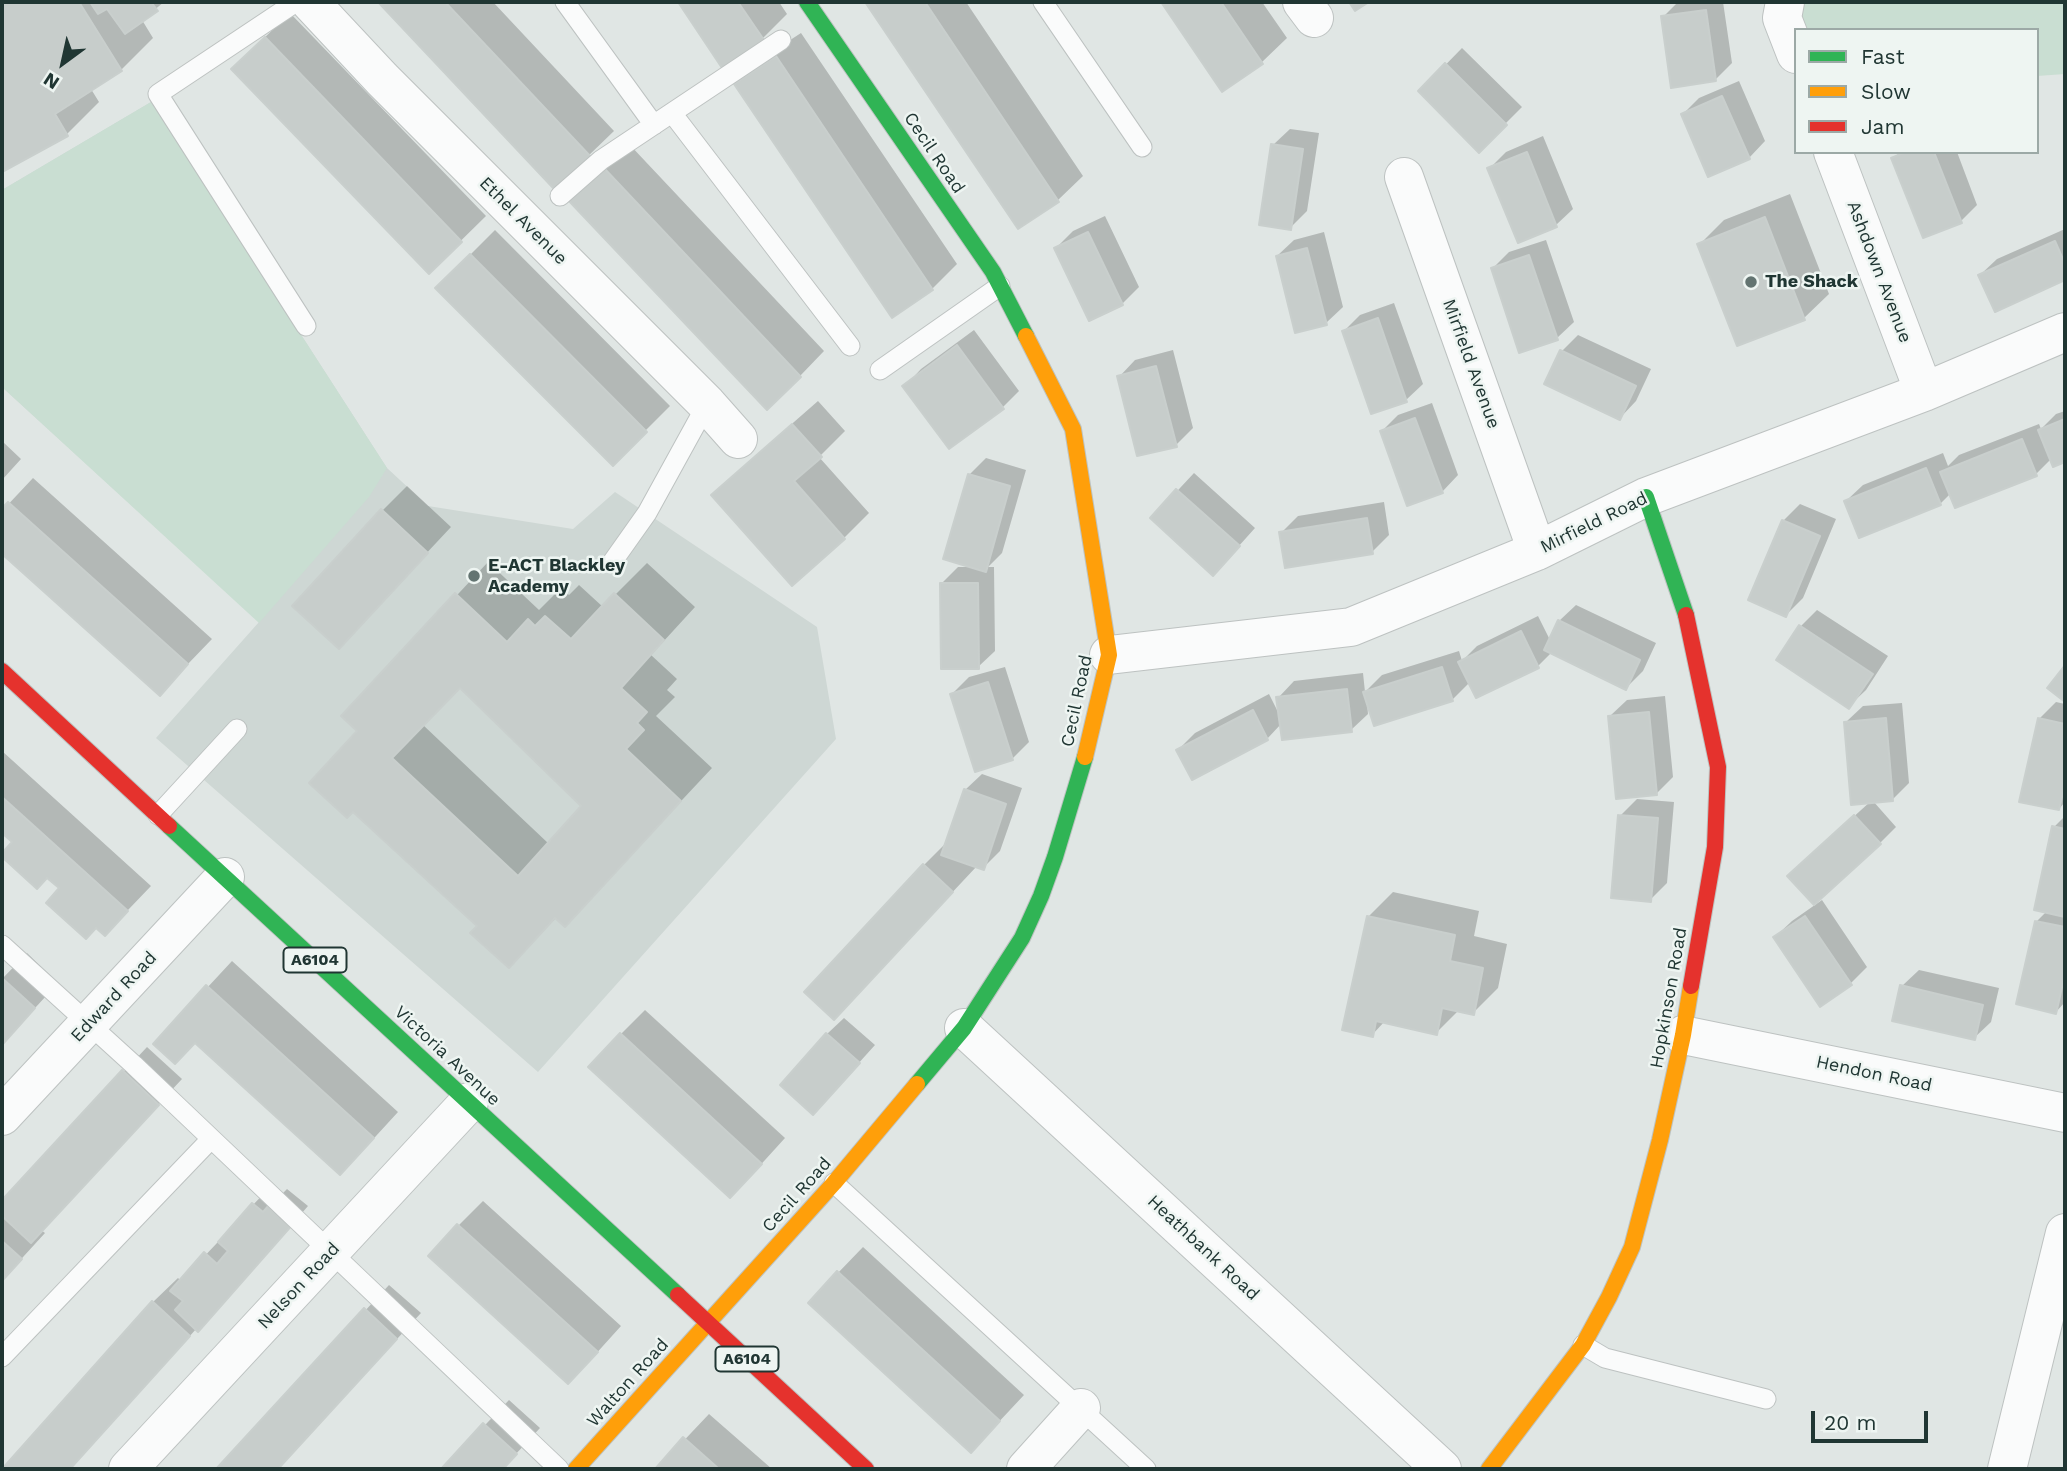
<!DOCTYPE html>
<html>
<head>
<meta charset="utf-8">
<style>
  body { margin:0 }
  #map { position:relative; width:2067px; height:1471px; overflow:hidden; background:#e0e6e4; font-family:"Work Sans",sans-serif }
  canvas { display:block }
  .frame { position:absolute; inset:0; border:4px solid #203633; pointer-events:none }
  .legend { position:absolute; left:1794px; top:28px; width:245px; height:126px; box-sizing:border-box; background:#eef5f2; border:2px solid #9ca9a6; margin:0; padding:9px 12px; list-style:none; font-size:21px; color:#203633 }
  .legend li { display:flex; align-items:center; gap:14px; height:35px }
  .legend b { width:35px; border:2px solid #9ca9a6 }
  .north { position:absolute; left:28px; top:28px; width:70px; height:70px; -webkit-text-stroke:5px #eef5f2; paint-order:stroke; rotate:213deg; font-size:19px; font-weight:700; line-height:28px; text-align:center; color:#203633 }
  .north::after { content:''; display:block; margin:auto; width:24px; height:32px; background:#203633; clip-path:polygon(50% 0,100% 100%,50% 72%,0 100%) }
  .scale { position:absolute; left:1811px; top:1411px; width:117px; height:32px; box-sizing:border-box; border:4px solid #203633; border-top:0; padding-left:9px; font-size:21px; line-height:24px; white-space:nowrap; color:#203633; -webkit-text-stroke:5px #eef5f2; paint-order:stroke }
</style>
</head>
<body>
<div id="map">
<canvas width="2067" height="1471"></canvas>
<div class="frame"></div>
<ul class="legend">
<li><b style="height:9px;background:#30b455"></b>Fast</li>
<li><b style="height:9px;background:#ff9f0a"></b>Slow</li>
<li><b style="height:9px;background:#e5322d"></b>Jam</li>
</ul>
<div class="north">N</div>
<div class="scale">20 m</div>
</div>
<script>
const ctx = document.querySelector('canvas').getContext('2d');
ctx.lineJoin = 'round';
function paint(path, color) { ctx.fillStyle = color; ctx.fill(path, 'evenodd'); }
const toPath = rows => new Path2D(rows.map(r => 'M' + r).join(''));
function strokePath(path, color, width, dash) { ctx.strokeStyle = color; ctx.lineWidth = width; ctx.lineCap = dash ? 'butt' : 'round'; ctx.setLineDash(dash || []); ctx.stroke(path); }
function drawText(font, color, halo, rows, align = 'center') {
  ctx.font = font + ' "Work Sans",sans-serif'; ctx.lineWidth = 5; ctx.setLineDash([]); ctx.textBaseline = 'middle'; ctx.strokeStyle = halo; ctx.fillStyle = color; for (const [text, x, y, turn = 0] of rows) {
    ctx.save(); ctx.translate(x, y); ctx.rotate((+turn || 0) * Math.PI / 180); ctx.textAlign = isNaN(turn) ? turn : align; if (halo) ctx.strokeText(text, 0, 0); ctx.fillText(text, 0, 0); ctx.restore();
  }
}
const built = toPath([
  [151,102,387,468,428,506,573,529,615,492,817,627,836,739,538,1072,156,738,259,622,2,387,2,190]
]);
const green = toPath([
  [1804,2,2065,2,2065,74,2037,76,2037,30,1802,30,1800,25],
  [151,102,387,468,369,497,259,623,2,387,2,190]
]);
const shadow = toPath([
  [2,2,164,2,142,20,153,38,121,70,91,89,99,102,67,134,2,170],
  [380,2,493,2,614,131,555,188],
  [680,2,779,2,787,14,763,38,723,65],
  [867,2,966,2,1083,176,1058,200,1018,227],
  [1163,2,1262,2,1287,38,1262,62,1222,89],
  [1678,2,1723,2,1732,63,1715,80,1663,17],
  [290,13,486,216,429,272,258,44],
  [801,33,957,264,932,289,892,315,736,84,761,59],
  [1462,48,1522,107,1479,150,1420,91],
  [1739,81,1765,141,1749,158,1683,114,1699,98],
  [1290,129,1319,133,1307,211,1290,228,1273,145],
  [1543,136,1573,209,1556,225,1519,240,1489,169,1506,152],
  [629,144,824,351,800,376,571,200],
  [1900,152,1957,152,1977,205,1961,221,1893,159],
  [1790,194,1829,294,1804,318,1699,245,1724,220],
  [1105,216,1139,287,1122,304,1056,248,1073,231],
  [2065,229,2065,278,1996,309,1980,275,1997,259],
  [495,230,670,406,613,463,437,288],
  [1324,232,1343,307,1326,323,1277,256,1294,240],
  [1546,240,1574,322,1557,338,1493,268,1509,252],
  [1394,303,1423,384,1406,400,1344,331,1360,315],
  [974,330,1019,391,1003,407,905,386,921,369],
  [1578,335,1651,369,1636,401,1620,418,1562,351],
  [1173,350,1193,428,1176,445,1119,377,1135,360],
  [818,401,845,431,819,457,869,513,844,538,792,584,714,496,738,471],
  [1432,403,1458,475,1442,492,1382,431,1398,415],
  [2065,411,2065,460,2054,465,2051,459,2036,474,1951,493,1940,504,1846,501,1863,485,1943,453,1948,466,1959,455,2039,424,2041,429,2056,414],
  [2,441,21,459,2,480],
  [986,458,1026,470,1002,553,988,567,994,567,995,651,978,667,941,584,958,567,974,567,969,475],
  [1194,473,1255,528,1229,557,1152,518],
  [33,478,212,639,160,693,2,552,2,511],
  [407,486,451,527,363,621,382,511],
  [1384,502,1389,535,1372,552,1281,533,1298,516],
  [1800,504,1836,519,1803,598,1786,615,1783,521],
  [488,562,539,610,561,588,569,595,579,585,603,607,647,563,695,607,651,655,677,679,667,690,675,697,656,716,712,768,565,925,557,917,509,966,479,926,360,731,344,716],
  [460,686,583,806,549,844,423,725],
  [1576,605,1656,643,1643,671,1626,688,1552,652,1538,666,1477,696,1470,682,1452,700,1367,702,1368,714,1351,730,1281,724,1267,739,1178,750,1195,733,1269,694,1279,714,1278,698,1294,681,1363,673,1365,692,1382,675,1459,651,1462,661,1477,646,1538,616,1550,640,1559,621],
  [1817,610,1888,656,1866,690,1849,706,1801,626],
  [1005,667,1029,742,1012,759,952,694,969,677],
  [1665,696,1673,777,1656,794,1610,716,1627,700],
  [2056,702,2065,704,2065,802,2059,809,2039,719],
  [1902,703,1909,783,1892,800,1873,801,1896,827,1880,843,1806,860,1871,801,1846,722,1863,706],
  [2,751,151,886,105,934,61,888,2,831],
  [982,774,1022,788,1000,851,983,868,977,866,858,993,924,865,947,842,965,790],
  [1637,799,1674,802,1667,883,1650,900,1620,816],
  [2065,816,2065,1002,2056,1012,2036,922,2047,911,2054,827],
  [1393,892,1479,911,1474,936,1507,944,1498,988,1473,1013,1459,1010,1436,1033,1385,1021,1372,1035,1368,917],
  [1822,900,1867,967,1850,984,1775,937,1792,921],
  [27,953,58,983,2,1044,2,979],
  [232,961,398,1112,365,1148,196,1041,155,1044],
  [1919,970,1999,988,1991,1022,1974,1038,1902,986],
  [645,1010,785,1138,755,1171,621,1034],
  [844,1018,875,1045,829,1096,827,1034],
  [147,1047,182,1079,41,1230,45,1233,2,1280,2,1202],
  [270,1187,280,1196,287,1189,308,1206,215,1313,197,1328,70,1469,2,1469,153,1302,178,1278,181,1281],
  [483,1201,621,1326,593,1357,458,1226],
  [863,1247,1024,1395,995,1426,810,1302],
  [389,1285,421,1313,277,1469,218,1469],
  [509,1400,540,1428,502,1469,443,1469],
  [709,1414,772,1469,657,1469]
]);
const building = toPath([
  [9,2,79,2,122,71,55,114,68,136,2,172,2,6,9,2],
  [90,2,151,2,158,11,125,34,107,9,98,14,90,2],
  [378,2,445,2,591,157,555,190,378,2],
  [678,2,738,2,764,40,722,68,678,2],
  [865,2,925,2,1059,202,1018,229,865,2],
  [1161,2,1221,2,1263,64,1222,92,1161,2],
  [1349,2,1369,2,1355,11,1349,2],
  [1706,10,1716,81,1671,88,1661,16,1706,10],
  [265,37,462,242,429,274,231,69,265,37],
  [776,56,933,290,892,318,734,84,776,56],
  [1445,63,1507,125,1479,153,1418,91,1445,63],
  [1722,96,1750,159,1708,177,1681,114,1722,96],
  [1271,144,1303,149,1291,230,1259,225,1271,144],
  [1527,152,1557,227,1518,243,1487,168,1527,152],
  [1906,152,1934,152,1962,223,1923,238,1891,158,1906,152],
  [603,167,801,377,767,410,568,200,603,167],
  [1765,217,1805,320,1737,346,1697,244,1765,217],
  [1088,232,1123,305,1089,321,1054,248,1088,232],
  [2055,241,2065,264,2065,280,1995,312,1978,275,2055,241],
  [1307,248,1327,325,1295,333,1276,256,1307,248],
  [470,254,647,432,613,466,435,288,470,254],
  [1529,255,1558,340,1519,353,1491,268,1529,255],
  [1378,318,1407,402,1371,414,1342,331,1378,318],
  [957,345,1004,409,949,449,902,386,957,345],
  [1560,350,1636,386,1620,420,1544,384,1560,350],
  [1156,366,1177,447,1137,456,1117,376,1156,366],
  [1415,418,1443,493,1407,506,1380,431,1415,418],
  [2065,419,2065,462,2053,467,2038,430,2065,419],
  [792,424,822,457,794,481,845,539,792,586,711,495,792,424],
  [2022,439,2037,476,1955,508,1940,472,2022,439],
  [1926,468,1941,505,1859,538,1844,501,1926,468],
  [968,474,1010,486,986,572,943,559,968,474],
  [1176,489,1240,546,1213,576,1150,518,1176,489],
  [8,502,188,664,160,696,2,554,2,508,8,502],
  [381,509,428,553,339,649,292,606,381,509],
  [1367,518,1373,554,1285,568,1279,532,1367,518],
  [1782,520,1820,536,1786,617,1748,600,1782,520],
  [940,583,978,583,979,669,941,669,940,583],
  [455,593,507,642,528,619,535,626,545,616,571,639,614,593,664,640,621,688,647,712,637,723,644,730,626,749,681,801,565,927,555,918,509,968,470,933,477,926,353,812,347,818,309,783,357,731,341,716,455,593],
  [460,688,581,806,518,876,392,758,460,688],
  [1558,620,1640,660,1626,690,1544,650,1558,620],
  [1799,625,1873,674,1849,709,1776,660,1799,625],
  [1521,631,1539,668,1476,698,1458,662,1521,631],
  [2065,665,2065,702,2047,688,2065,665],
  [1442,667,1453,701,1374,726,1363,692,1442,667],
  [988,682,1013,760,975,772,950,694,988,682],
  [1347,689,1352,732,1282,740,1276,697,1347,689],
  [1253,710,1268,740,1192,780,1176,750,1253,710],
  [1649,712,1657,795,1616,799,1608,716,1649,712],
  [1886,718,1893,801,1851,805,1844,722,1886,718],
  [2038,718,2065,724,2065,784,2059,810,2019,802,2038,718],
  [964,789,1006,804,984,870,941,855,964,789],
  [2,797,128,911,105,936,96,928,86,939,46,903,59,888,47,878,37,889,2,857,2,853,12,842,2,833,2,797],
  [1618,815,1658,818,1651,902,1611,898,1618,815],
  [1854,815,1881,844,1814,905,1787,876,1854,815],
  [2052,826,2065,829,2065,917,2034,910,2052,826],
  [923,864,953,892,834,1020,804,992,923,864],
  [1367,916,1455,935,1450,961,1483,968,1474,1015,1442,1008,1437,1035,1376,1021,1373,1037,1342,1030,1367,916],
  [1805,916,1852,985,1820,1007,1773,937,1805,916],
  [2035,921,2065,927,2065,974,2056,1014,2016,1004,2035,921],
  [2,978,35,1008,2,1045,2,978],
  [206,985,374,1138,340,1175,195,1043,175,1064,153,1044,206,985],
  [1900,985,1983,1005,1975,1040,1892,1021,1900,985],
  [620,1033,762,1164,730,1198,588,1067,620,1033],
  [826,1033,860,1063,813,1115,780,1085,826,1033],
  [122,1070,159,1105,31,1243,2,1216,2,1200,122,1070],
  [252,1203,263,1212,270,1204,293,1224,198,1332,175,1310,183,1301,170,1291,204,1252,217,1264,228,1251,218,1242,252,1203],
  [457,1224,598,1352,568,1384,428,1256,457,1224],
  [2,1241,22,1259,2,1281,2,1241],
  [837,1271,1000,1421,971,1453,808,1303,837,1271],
  [152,1301,190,1336,70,1469,2,1469,152,1301],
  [364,1308,397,1339,278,1469,216,1469,364,1308],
  [483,1423,517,1454,503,1469,441,1469,483,1423],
  [683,1437,719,1469,655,1469,683,1437]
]);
const lane = toPath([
  [296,2,158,94,306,326],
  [565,2,654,125],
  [1043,2,1142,147],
  [672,113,850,346],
  [560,196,601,160,781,40],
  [880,370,1000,286],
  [613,561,647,513,707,404],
  [158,815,237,729],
  [2,945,134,1065,559,1469],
  [834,1183,1146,1469],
  [1583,1345,1605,1358,1766,1399],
  [2,1357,211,1139]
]);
const street = toPath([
  [310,2,382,79,707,404,738,439],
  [1302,2,1314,18],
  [1785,2,1782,18,1796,54],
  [1833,152,1924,392],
  [1404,177,1537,551],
  [1109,655,1351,627,1537,551,1646,497,1924,392,2065,332],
  [964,1028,1442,1469],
  [1683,1035,2065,1113],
  [2,1116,225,877],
  [128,1469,469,1102],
  [1026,1469,1081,1408],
  [2007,1469,2065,1233]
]);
const fast = toPath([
  [807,2,993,272,1026,336],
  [1646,497,1686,615],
  [169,826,678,1295],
  [917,1084,964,1028,1022,938,1041,896,1055,857,1085,757]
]);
const slow = toPath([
  [1026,336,1073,429,1109,655,1085,757],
  [576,1469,834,1183,917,1084],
  [1489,1469,1583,1345,1609,1297,1632,1247,1660,1140,1683,1035,1691,986]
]);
const jam = toPath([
  [1686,615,1718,767,1715,847,1691,986],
  [2,671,169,826],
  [678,1295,866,1469]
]);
const markers = [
  [1751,282,7,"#637471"],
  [474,576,7,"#637471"]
];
const shields = [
  [315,960,63],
  [747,1359,63]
];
const shieldNames = [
  ["A6104",315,960],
  ["A6104",747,1359]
];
const streetNames = [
  ["Cecil Road",934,153,56],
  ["Ethel Avenue",523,221,45],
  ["Ashdown Avenue",1879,272,69],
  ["Mirfield Avenue",1471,364,70],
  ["Mirfield Road",1594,523,-26],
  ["Cecil Road",1077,701,-78],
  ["Edward Road",114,997,-47],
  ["Hopkinson Road",1669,998,-80],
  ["Victoria Avenue",447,1056,43],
  ["Hendon Road",1874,1074,12],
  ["Cecil Road",797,1195,-48],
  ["Heathbank Road",1203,1248,43],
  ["Nelson Road",299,1286,-47],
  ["Walton Road",628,1383,-48]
];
const poiNames = [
  ["The Shack",1765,282],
  ["E-ACT Blackley",488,566],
  ["Academy",488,587]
];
paint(built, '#ced7d4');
paint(green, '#c9ded2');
paint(shadow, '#0003');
paint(building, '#c7cdcb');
strokePath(building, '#c9cfcd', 2);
strokePath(lane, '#bdc2c1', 21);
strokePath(street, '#bdc2c1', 40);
strokePath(fast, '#bdc3c1', 18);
strokePath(slow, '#bdc3c1', 18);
strokePath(jam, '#bdc3c1', 18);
strokePath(lane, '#fafbfb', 19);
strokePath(street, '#fafbfb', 38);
strokePath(fast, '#30b455', 16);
strokePath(slow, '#ff9f0a', 16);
strokePath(jam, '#e5322d', 16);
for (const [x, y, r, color] of markers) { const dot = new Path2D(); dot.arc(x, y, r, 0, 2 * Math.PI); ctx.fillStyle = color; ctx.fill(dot); strokePath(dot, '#eef5f2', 2.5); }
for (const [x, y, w] of shields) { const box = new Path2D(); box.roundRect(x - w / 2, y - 12.5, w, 25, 5); ctx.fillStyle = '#eef5f2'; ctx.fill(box); strokePath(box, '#203633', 2); }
drawText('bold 16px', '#203633', null, shieldNames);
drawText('18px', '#203633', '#eef5f2', streetNames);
drawText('bold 18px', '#203633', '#eef5f2', poiNames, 'left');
</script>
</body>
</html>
